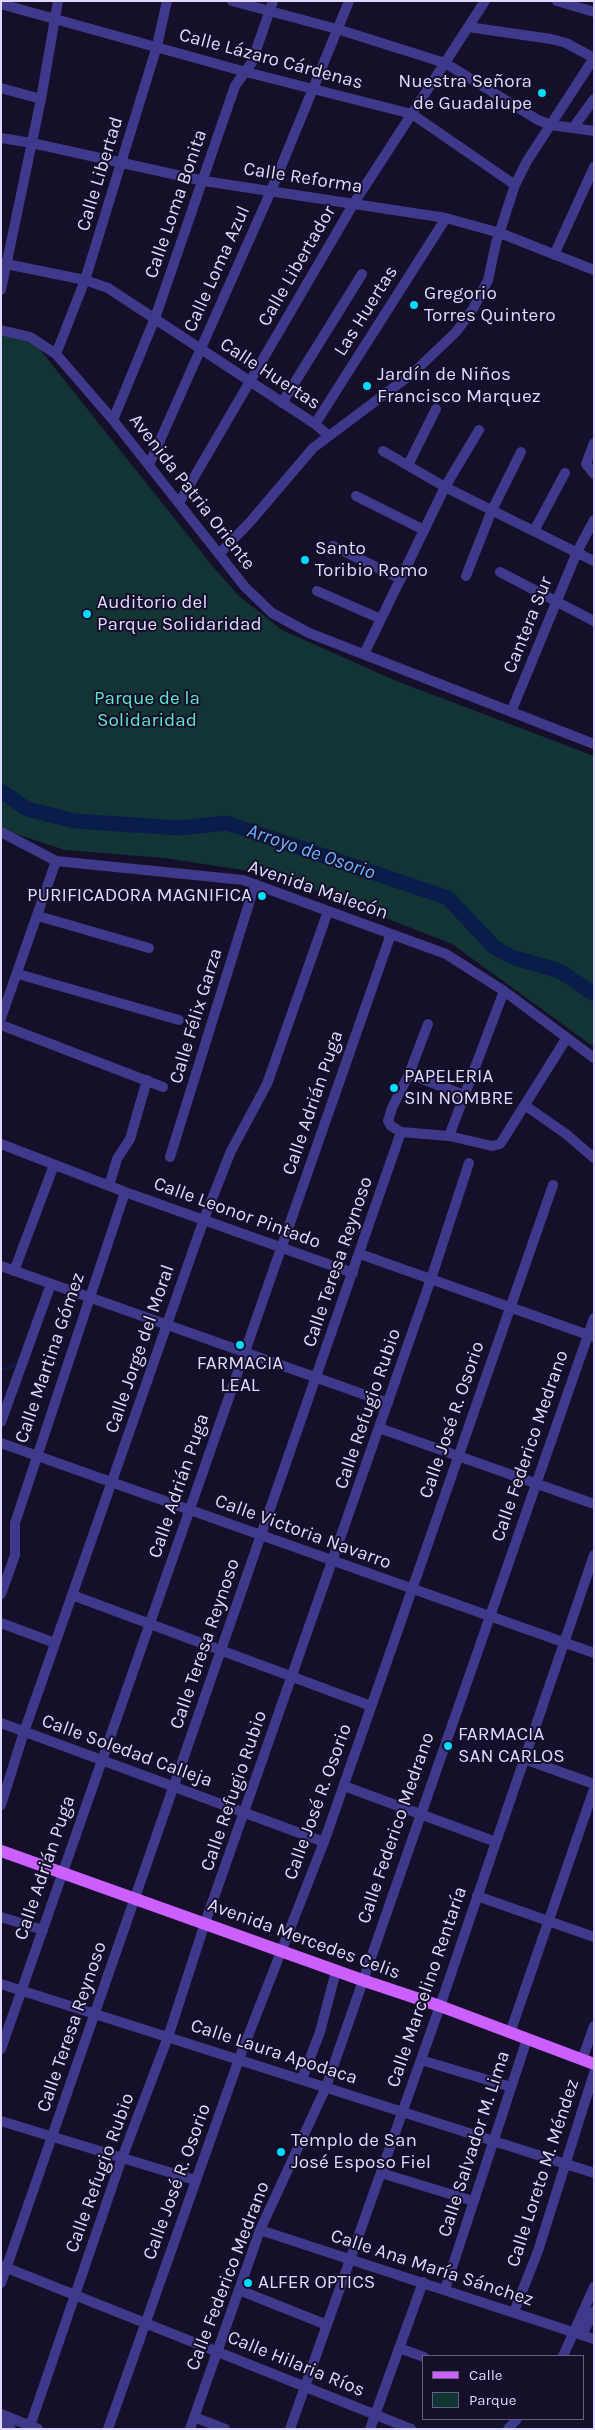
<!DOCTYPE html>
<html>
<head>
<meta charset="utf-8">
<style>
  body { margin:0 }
  #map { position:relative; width:595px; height:2430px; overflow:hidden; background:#150f2a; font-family:Karla,sans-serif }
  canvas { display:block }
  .frame { position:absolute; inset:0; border:2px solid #dfd9ff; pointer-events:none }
  .legend { position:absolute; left:422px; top:2355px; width:162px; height:65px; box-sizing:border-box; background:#150f2a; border:1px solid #66607f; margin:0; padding:6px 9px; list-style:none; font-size:15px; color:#dfd9ff }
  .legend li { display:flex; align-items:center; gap:10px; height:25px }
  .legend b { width:25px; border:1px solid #66607f }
</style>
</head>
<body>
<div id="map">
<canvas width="595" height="2430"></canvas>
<div class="frame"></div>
<ul class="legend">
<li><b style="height:6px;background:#cb60ff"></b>Calle</li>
<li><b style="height:14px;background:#123435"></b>Parque</li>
</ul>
</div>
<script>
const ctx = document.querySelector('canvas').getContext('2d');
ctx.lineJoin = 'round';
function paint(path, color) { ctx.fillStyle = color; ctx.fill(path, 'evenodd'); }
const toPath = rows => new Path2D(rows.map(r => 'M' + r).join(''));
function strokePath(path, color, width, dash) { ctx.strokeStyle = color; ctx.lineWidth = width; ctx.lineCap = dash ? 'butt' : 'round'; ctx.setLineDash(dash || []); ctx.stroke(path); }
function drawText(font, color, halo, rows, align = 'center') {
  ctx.font = font + ' Karla,sans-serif'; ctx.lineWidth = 4; ctx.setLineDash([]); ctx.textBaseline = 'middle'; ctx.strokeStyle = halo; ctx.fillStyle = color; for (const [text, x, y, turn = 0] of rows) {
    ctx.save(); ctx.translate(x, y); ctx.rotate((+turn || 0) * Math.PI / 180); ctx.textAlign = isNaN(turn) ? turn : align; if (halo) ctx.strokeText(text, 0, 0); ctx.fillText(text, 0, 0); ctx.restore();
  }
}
const green = toPath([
  [1,332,30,337,214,568,239,596,282,630,394,680,594,756,594,1047,452,944,276,875,164,858,65,850,1,829]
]);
const stream = toPath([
  [1,1370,15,1365]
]);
const river = toPath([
  [1,791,27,809,75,821,179,828,227,823,448,898,494,947,512,957,560,971,594,994]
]);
const minor = toPath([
  [232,1,337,29,445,63,538,120,551,125,594,131],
  [557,1,594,12],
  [1,4,246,72,412,114,515,185],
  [468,27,551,39,566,43,594,58],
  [1,88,41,99],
  [573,128,594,99],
  [1,138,32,143,204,181,446,218,500,233,594,270],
  [554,255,594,167],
  [1,263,85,280,108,288,315,424,328,435],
  [1,290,41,99,58,1],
  [1,330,30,337,56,354,113,420,245,587,272,613,309,633,594,744],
  [56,354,85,280,157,46,167,1],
  [282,403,362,274],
  [113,420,155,318,235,86,252,62,273,1],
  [315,424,446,218],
  [594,443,586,464,594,474],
  [383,451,445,487,594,561],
  [149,465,271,191,349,1],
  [408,465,436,409],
  [356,496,424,530],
  [179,503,354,203,485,1],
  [534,531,565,473],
  [333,546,401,579],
  [219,554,250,522,313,448,413,373,456,332,473,309,488,280,496,243,515,185,527,161,594,58],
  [500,572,594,621],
  [466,576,492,510,521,452],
  [317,591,381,619],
  [364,654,445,487,479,430],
  [511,712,577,552,594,520],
  [1,832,56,861,243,880,446,954,504,991,594,1058],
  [38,916,149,948],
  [18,974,179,1020],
  [1,1018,56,861],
  [428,1024,409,1074,392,1108,388,1121,391,1126,401,1132,449,1136,492,1146,500,1144,504,1138,566,1039],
  [1,1025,163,1087],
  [409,1074,464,1095],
  [526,1106,566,1134,594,1158],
  [449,1136,504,991],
  [1,1144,125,1192,353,1273],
  [170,1157,255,884],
  [109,1186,117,1159,130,1139,147,1080],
  [360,1254,594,1337],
  [1,1266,388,1403],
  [14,1271,54,1165],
  [1,1422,51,1284],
  [379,1428,594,1504],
  [1,1443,594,1653],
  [1,1594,15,1555,15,1523,125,1192],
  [72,1595,371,1706],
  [1,1623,55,1643],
  [1,1723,324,1842],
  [524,1759,594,1784],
  [344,1786,496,1842],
  [1,1805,24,1732,204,1219,231,1151,267,1084,328,911],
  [477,1896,594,1937],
  [1,1917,43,1930],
  [1,1984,594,2173],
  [510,2033,594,1789],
  [1,2049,391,934],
  [421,2060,511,2087],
  [582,2060,594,2026],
  [302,2079,320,2032,336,1971],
  [1,2121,195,2180],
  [381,2173,473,2201],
  [260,2230,594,2339],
  [2,2266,411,2429],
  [1,2283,401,1132],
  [445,2289,527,2039],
  [239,2290,327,2325],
  [514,2312,538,2251,594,2073],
  [582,2335,594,2311],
  [399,2348,424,2357],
  [563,2356,594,2287],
  [1,2414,38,2429],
  [194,2417,225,2429],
  [1,2425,11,2429],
  [29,2429,122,2158,168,2037,205,1923,431,1279,469,1163],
  [108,2429,239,2059,324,1842,553,1185],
  [190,2429,260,2230,326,2087,594,1318],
  [290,2429,440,2006,594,1555],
  [370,2429,423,2282],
  [508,2429,517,2419]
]);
const major = toPath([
  [1,1851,362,1980,440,2006,594,2064]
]);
const markers = [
  [542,93,5,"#05dbff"],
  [414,305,5,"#05dbff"],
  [367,386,5,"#05dbff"],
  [305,560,5,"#05dbff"],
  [87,614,5,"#05dbff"],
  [262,896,5,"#05dbff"],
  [394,1088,5,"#05dbff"],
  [240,1345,5,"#05dbff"],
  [448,1746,5,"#05dbff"],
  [281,2152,5,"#05dbff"],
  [248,2283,5,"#05dbff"]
];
const streetNames = [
  ["Calle Lázaro Cárdenas",271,59,15],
  ["Calle Libertad",100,174,-73],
  ["Calle Reforma",303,178,9],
  ["Calle Loma Bonita",176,204,-71],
  ["Calle Libertador",297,266,-60],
  ["Calle Loma Azul",217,269,-66],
  ["Las Huertas",366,311,-58],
  ["Calle Huertas",270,374,33],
  ["Avenida Patria Oriente",192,492,52],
  ["Cantera Sur",528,625,-68],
  ["Avenida Malecón",318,890,19],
  ["Calle Félix Garza",196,1016,-73],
  ["Calle Adrián Puga",313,1103,-71],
  ["Calle Leonor Pintado",237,1213,20],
  ["Calle Teresa Reynoso",338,1262,-71],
  ["Calle Jorge del Moral",140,1349,-71],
  ["Calle Martina Gómez",50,1358,-71],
  ["Calle Refugio Rubio",368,1409,-71],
  ["Calle José R. Osorio",452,1420,-71],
  ["Calle Federico Medrano",530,1446,-71],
  ["Calle Adrián Puga",179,1486,-71],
  ["Calle Victoria Navarro",303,1532,20],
  ["Calle Teresa Reynoso",205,1644,-71],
  ["Calle Soledad Calleja",127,1751,20],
  ["Calle Refugio Rubio",234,1791,-71],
  ["Calle José R. Osorio",318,1802,-70],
  ["Calle Federico Medrano",396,1828,-71],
  ["Calle Adrián Puga",45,1868,-71],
  ["Avenida Mercedes Celis",304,1939,20],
  ["Calle Marcelino Rentaría",427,1987,-71],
  ["Calle Teresa Reynoso",72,2027,-71],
  ["Calle Laura Apodaca",274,2052,18],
  ["Calle Salvador M. Lima",474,2144,-72],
  ["Calle Refugio Rubio",100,2173,-70],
  ["Calle Loreto M. Méndez",543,2173,-72],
  ["Calle José R. Osorio",177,2182,-70],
  ["Calle Ana María Sánchez",432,2268,18],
  ["Calle Federico Medrano",228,2276,-69],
  ["Calle Hilaria Ríos",296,2364,22]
];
const poiNames = [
  ["Nuestra Señora",532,82,"right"],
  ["de Guadalupe",532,104,"right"],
  ["Gregorio",424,294],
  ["Torres Quintero",424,316],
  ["Jardín de Niños",377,375],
  ["Francisco Marquez",377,397],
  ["Santo",315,549],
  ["Toribio Romo",315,571],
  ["Auditorio del",97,603],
  ["Parque Solidaridad",97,625],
  ["PURIFICADORA MAGNIFICA",252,896,"right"],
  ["PAPELERIA",404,1077],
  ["SIN NOMBRE",404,1099],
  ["FARMACIA",240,1364,"center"],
  ["LEAL",240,1386,"center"],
  ["FARMACIA",458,1735],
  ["SAN CARLOS",458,1757],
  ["Templo de San",291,2141],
  ["José Esposo Fiel",291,2163],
  ["ALFER OPTICS",258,2283]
];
const parkNames = [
  ["Parque de la",147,699],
  ["Solidaridad",147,721]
];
const waterNames = [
  ["Arroyo de Osorio",311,852,19]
];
paint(green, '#123435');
strokePath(stream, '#081d4a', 2.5);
strokePath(river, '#081d4a', 15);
strokePath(minor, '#3f398b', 10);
strokePath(major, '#cb60ff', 12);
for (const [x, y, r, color] of markers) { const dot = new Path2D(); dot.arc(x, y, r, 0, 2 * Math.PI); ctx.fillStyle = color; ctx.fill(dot); strokePath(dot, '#150f2a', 2); }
drawText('19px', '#dfd9ff', '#150f2a', streetNames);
drawText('19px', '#dfd9ff', '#150f2a', poiNames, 'left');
drawText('19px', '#5ee5ca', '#150f2a', parkNames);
drawText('italic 20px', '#67b2ff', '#150f2a', waterNames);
</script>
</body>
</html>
